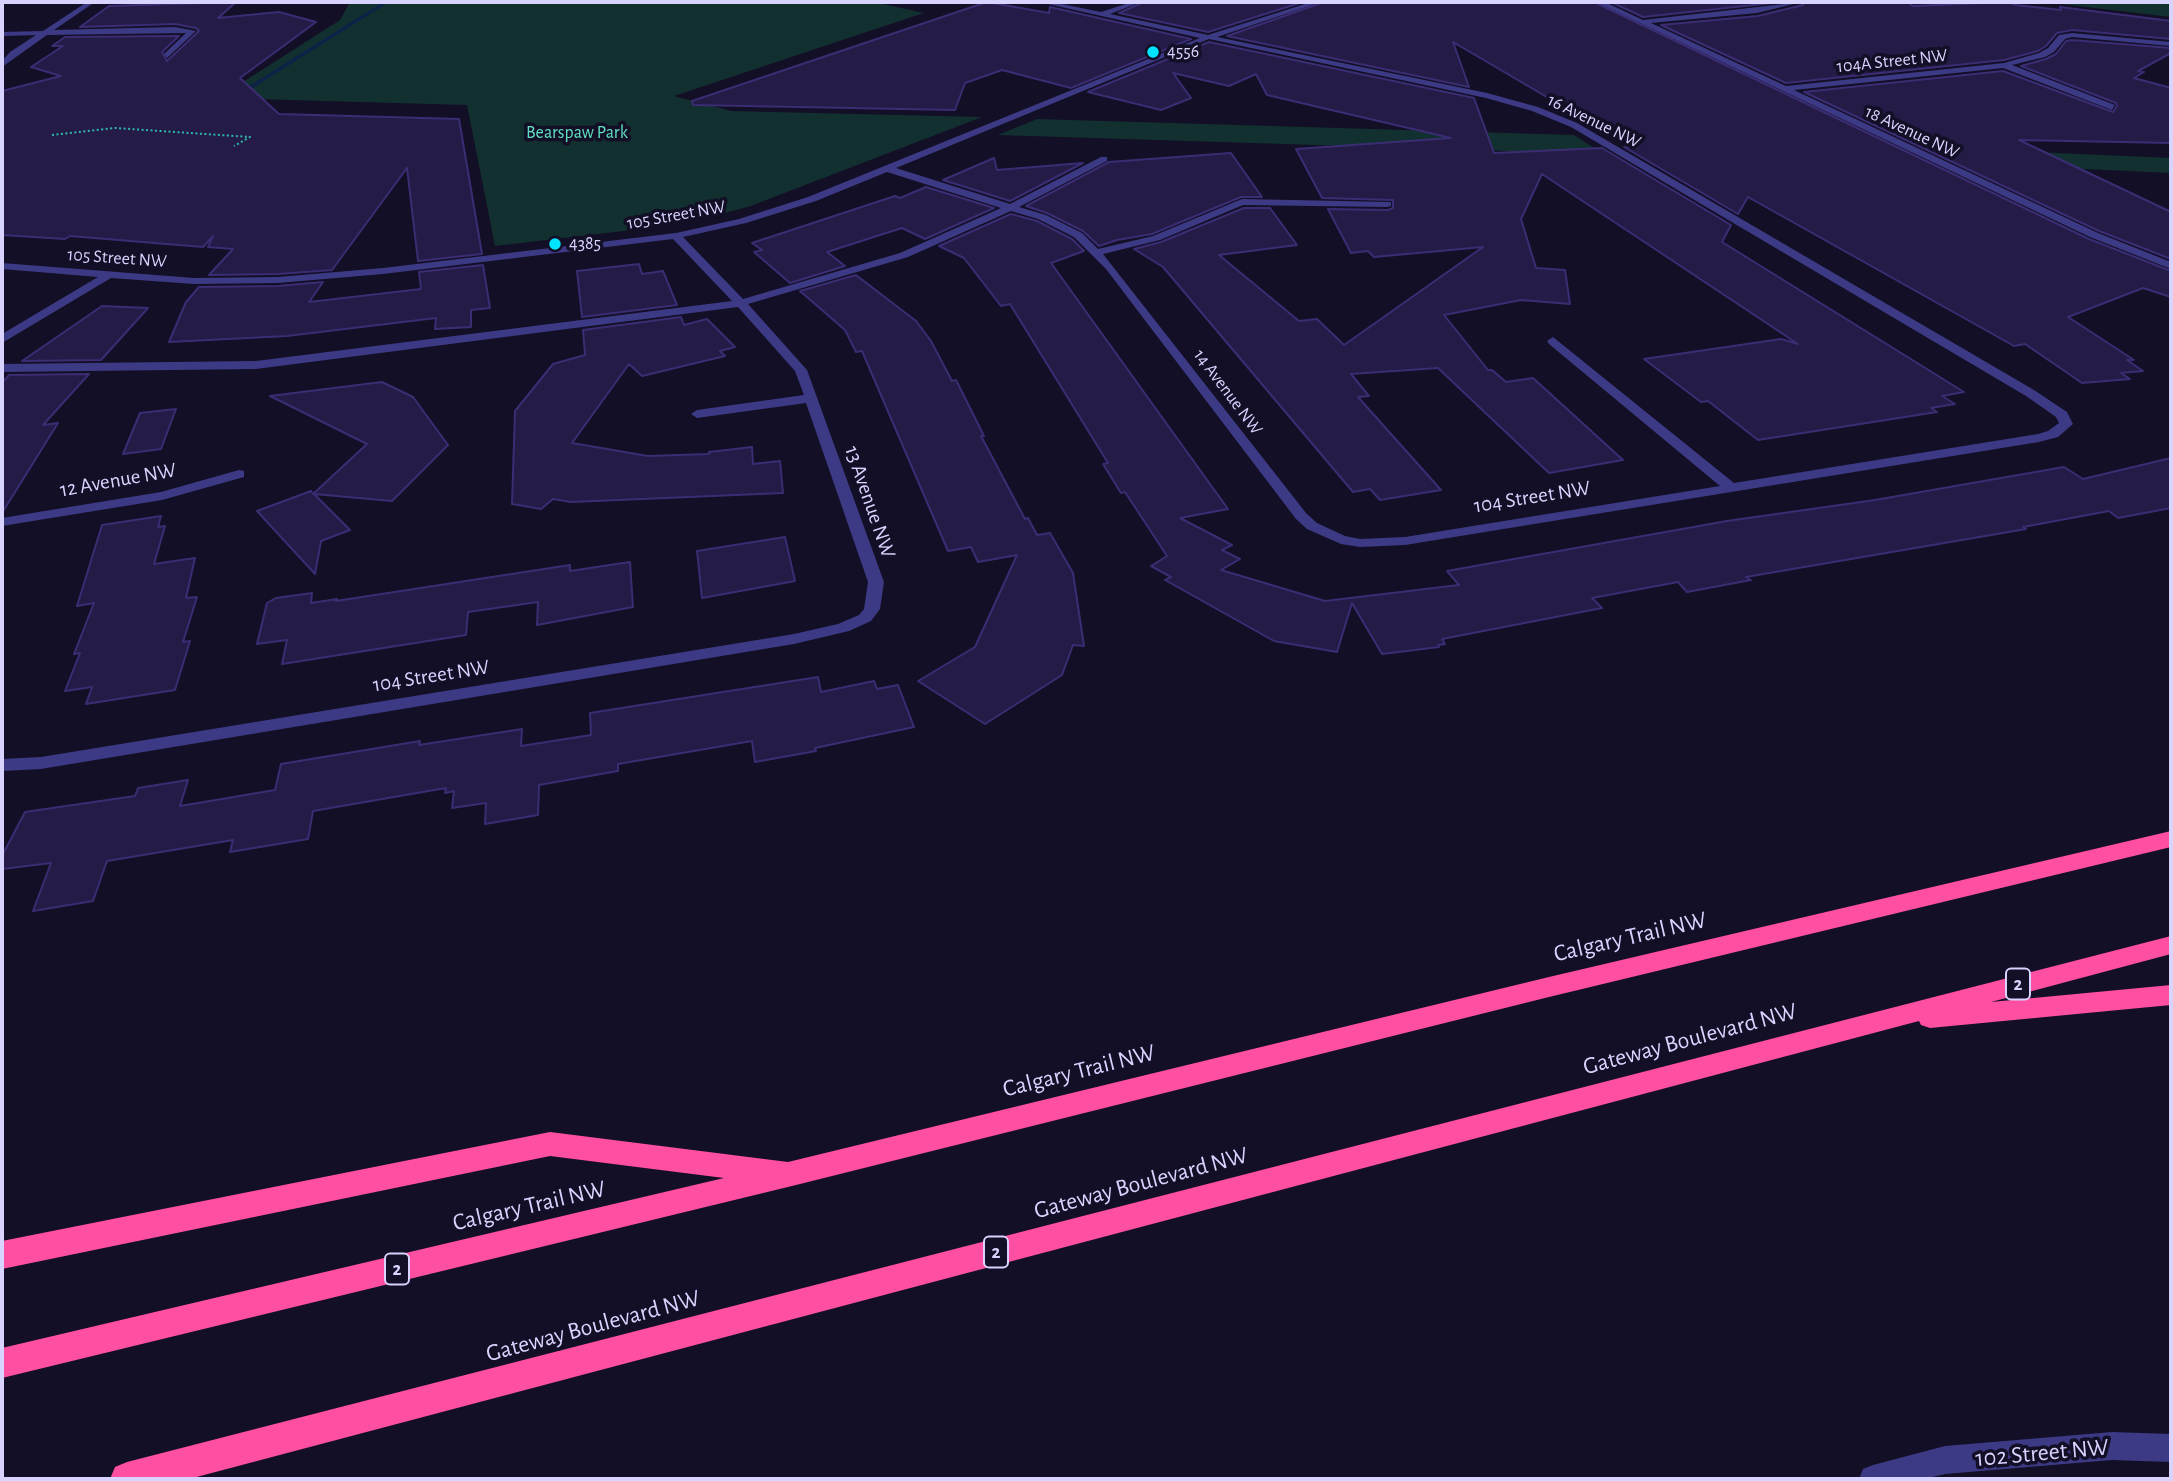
<!DOCTYPE html>
<html>
<head>
<meta charset="utf-8">
<style>
  body { margin:0 }
  #map { position:relative; width:2173px; height:1481px; overflow:hidden; background:#130f26; font-family:"Alegreya Sans",sans-serif }
  canvas { display:block }
  .frame { position:absolute; inset:0; border:4px solid #d9d4ff; pointer-events:none }
</style>
</head>
<body>
<div id="map">
<canvas width="2173" height="1481"></canvas>
<div class="frame"></div>
</div>
<script>
const ctx = document.querySelector('canvas').getContext('2d');
ctx.lineJoin = 'round';
function paint(path, color) { ctx.fillStyle = color; ctx.fill(path, 'evenodd'); }
const toPath = rows => new Path2D(rows.map(r => 'M' + r).join(''));
function strokePath(path, color, width, dash) { ctx.strokeStyle = color; ctx.lineWidth = width; ctx.lineCap = dash ? 'butt' : 'round'; ctx.setLineDash(dash || []); ctx.stroke(path); }
function drawText(font, color, halo, rows, align = 'center') {
  ctx.font = font + ' "Alegreya Sans",sans-serif'; ctx.lineWidth = 7; ctx.setLineDash([]); ctx.textBaseline = 'middle'; ctx.strokeStyle = halo; ctx.fillStyle = color; for (const [text, x, y, turn = 0] of rows) {
    ctx.save(); ctx.translate(x, y); ctx.rotate((+turn || 0) * Math.PI / 180); ctx.textAlign = isNaN(turn) ? turn : align; if (halo) ctx.strokeText(text, 0, 0); ctx.fillText(text, 0, 0); ctx.restore();
  }
}
const green = toPath([
  [350,2,874,2,924,13,674,96,731,111,982,117,748,207,696,220,641,229,495,246,467,105,218,98,340,20],
  [2044,2,2171,2,2171,17],
  [1037,119,1574,135,1603,154,998,135],
  [1942,148,2171,158,2171,173,1975,164]
]);
const stream = toPath([
  [383,2,389,2,240,96,235,95,383,2]
]);
const building = toPath([
  [236,2,218,18,279,12,316,22,240,78,279,114,459,119,482,254,418,261,407,168,332,270,278,274,209,275,233,249,208,247,213,236,203,247,70,236,65,239,2,235,2,91,61,76,31,67,63,46,52,46,65,37,179,36,162,52,167,61,199,31,196,28,175,24,80,27,109,6,236,2],
  [987,2,1049,13,1050,7,1191,39,1071,88,1002,70,965,83,955,110,693,105,692,101,987,2],
  [1144,2,1303,2,1208,32,1119,13,1144,2],
  [1324,2,1594,2,2089,239,2171,271,2171,297,2143,288,2068,317,2134,360,2127,360,2143,371,2121,373,2130,379,2082,383,2025,344,2014,346,1748,197,1738,214,1624,147,1632,147,1453,42,1469,87,1227,36,1324,2],
  [1611,2,1781,2,1643,17,1611,2],
  [1805,2,1907,2,1913,6,2009,2,2016,5,2061,10,2060,7,2171,21,2171,39,2072,30,2057,33,2046,46,2038,51,2004,60,1786,83,1661,25,1758,16,1803,5,1805,2],
  [2072,40,2171,48,2171,53,2138,71,2144,72,2134,78,2171,88,2171,143,2019,140,2171,212,2171,259,2099,231,1804,92,2003,71,2113,112,2117,106,2116,103,2021,66,2046,59,2056,54,2066,41,2072,40],
  [1209,42,1474,98,1494,153,1602,148,1731,225,1722,242,1964,392,1942,396,1955,404,1931,408,1937,412,1758,440,1708,401,1701,402,1644,359,1781,339,1798,344,1542,174,1521,219,1536,268,1565,270,1570,304,1521,300,1444,315,1488,370,1492,370,1506,382,1533,378,1623,460,1549,473,1438,368,1351,374,1369,396,1358,397,1441,490,1380,500,1370,489,1353,492,1163,267,1134,249,1161,242,1244,208,1270,208,1297,245,1219,255,1299,321,1317,319,1344,345,1483,247,1374,257,1368,251,1351,253,1328,209,1388,210,1393,208,1393,200,1322,198,1296,149,1451,138,1267,95,1256,74,1229,86,1173,73,1191,98,1161,110,1088,92,1209,42],
  [1231,153,1262,197,1241,197,1152,234,1117,240,1099,246,1083,231,1047,213,1026,206,1109,162,1231,153],
  [994,158,997,170,1083,163,1010,201,943,180,994,158],
  [926,187,994,208,925,239,902,228,827,252,845,266,790,283,754,252,762,250,752,243,895,196,900,198,926,187],
  [1011,214,1037,221,1072,239,1084,251,1051,263,1228,509,1180,518,1232,545,1222,550,1240,559,1221,570,1325,601,1459,585,1447,571,1727,521,1875,500,2064,467,2083,479,2171,458,2171,508,2118,518,2109,511,2023,527,2026,529,1746,577,1751,580,1687,592,1678,582,1592,598,1602,608,1442,639,1445,644,1438,645,1439,647,1382,654,1352,603,1337,652,1274,641,1165,580,1171,577,1151,566,1167,556,1125,492,1121,493,1103,464,1108,463,1010,304,1001,306,964,258,939,246,1011,214],
  [639,264,642,274,663,271,677,305,582,317,577,271,639,264],
  [483,265,490,308,471,310,471,327,435,329,436,318,287,336,169,342,186,302,199,287,278,286,323,282,309,302,421,289,419,272,483,265],
  [856,275,916,321,931,341,952,381,956,380,984,436,981,436,1025,519,1028,518,1037,535,1050,533,1073,573,1084,646,1073,645,1062,675,985,724,918,681,975,647,1017,555,978,562,971,547,948,551,862,351,856,352,845,330,800,291,856,275],
  [102,306,148,308,101,360,22,361,102,306],
  [681,317,684,325,707,319,735,347,720,351,725,356,642,376,629,364,572,443,648,456,709,454,709,452,752,447,753,464,780,461,783,493,571,502,553,499,541,509,512,504,515,411,553,364,585,355,583,330,681,317],
  [89,374,43,425,58,423,2,513,2,383,9,375,89,374],
  [382,382,413,397,448,445,392,501,314,494,350,530,321,541,315,574,257,511,311,491,313,494,367,444,270,396,382,382],
  [176,409,161,449,123,454,140,413,176,409],
  [161,516,158,527,165,526,154,564,195,558,186,598,197,597,183,642,190,641,175,690,86,704,92,687,65,691,80,653,74,654,94,603,77,606,102,525,161,516],
  [785,537,795,581,702,598,697,551,785,537],
  [630,562,633,607,537,625,538,602,468,612,466,635,282,664,287,640,257,644,267,603,276,598,312,593,311,603,337,599,336,601,570,565,570,571,630,562],
  [818,677,821,692,874,681,877,689,898,685,914,727,815,748,816,751,755,762,752,741,618,764,618,771,539,785,538,815,485,824,486,803,452,808,454,791,445,793,446,788,313,811,308,839,230,852,233,840,107,861,93,901,33,911,51,863,2,869,2,856,25,812,135,796,138,788,188,780,180,806,275,790,281,764,420,741,419,745,522,729,521,746,591,735,590,713,818,677]
]);
const path = toPath([
  [2167,2,2171,2],
  [52,135,115,128,250,137,234,146]
]);
const minor = toPath([
  [87,2,95,2,54,30,175,27,196,31,167,58,164,54,186,33,47,35,2,67,2,61,10,52,36,35,2,36,2,32,43,31,87,2],
  [1039,2,1052,2,1101,12,1132,2,1141,2,1110,14,1208,35,1311,2,1321,2,1217,37,1487,93,1538,107,1577,123,2034,390,2067,412,2073,424,2058,437,2039,442,1405,545,1360,547,1341,544,1307,529,1296,519,1106,269,1074,237,1038,219,1011,211,908,257,748,304,807,370,884,582,880,609,871,621,849,631,794,644,41,769,2,771,2,759,41,757,794,634,838,624,859,615,864,609,868,582,806,403,697,418,691,414,697,410,804,395,795,371,738,307,256,369,2,372,2,364,256,361,732,301,673,239,383,274,278,283,194,284,111,278,2,343,2,334,98,277,2,269,2,263,194,278,278,277,383,268,676,233,739,219,808,197,1200,38,1039,2],
  [1209,39,1486,98,1532,111,1571,127,2026,396,2056,417,2059,423,2048,431,2038,434,1734,483,1553,337,1547,341,1549,344,1720,486,1405,537,1360,539,1345,536,1317,523,1306,513,1103,254,1160,240,1243,205,1387,207,1391,206,1391,202,1242,199,1153,236,1098,249,1082,233,1046,215,1019,207,1107,161,1107,157,1101,157,1010,204,896,168,1209,39],
  [887,172,1001,208,900,253,743,299,683,237,746,223,816,201,887,172],
  [1596,2,1605,2,1643,20,1802,2,1757,13,1651,23,1786,86,2004,63,2039,53,2048,48,2059,35,2072,33,2171,42,2171,46,2072,37,2065,39,2054,52,2045,57,2012,65,2115,105,2112,110,2003,68,1794,90,2098,233,2171,262,2171,269,2090,237,1596,2],
  [239,470,244,471,244,477,162,500,2,526,2,518,161,492,239,470],
  [2112,1432,2171,1434,2171,1462,2112,1460,1945,1474,1924,1479,1859,1479,1863,1469,1873,1465,1945,1446,2112,1432]
]);
const highway = toPath([
  [2171,831,2171,847,1549,997,792,1186,2,1378,2,1348,724,1178,550,1156,2,1269,2,1241,550,1132,788,1162,1549,977,2171,831],
  [2171,936,2171,954,1991,1002,2171,985,2171,1005,1930,1028,1921,1025,1919,1021,189,1479,110,1479,115,1467,127,1462,2171,936]
]);
const markers = [
  [1153,52,7,"#00e5ff"],
  [555,244,7,"#00e5ff"]
];
const farPoinames = [
  ["4556",1167,52],
  ["4385",569,244]
];
const farStreetnames = [
  ["104A Street NW",1892,61,-6],
  ["16 Avenue NW",1594,121,26],
  ["18 Avenue NW",1912,132,25],
  ["105 Street NW",676,215,-10],
  ["105 Street NW",117,258,4],
  ["14 Avenue NW",1228,392,53]
];
const farParknames = [
  ["Bearspaw Park",577,133]
];
const shields = [
  [2018,984,24],
  [996,1252,24],
  [397,1269,24]
];
const shieldNames = [
  ["2",2018,984],
  ["2",996,1252],
  ["2",397,1269]
];
const streetNames = [
  ["12 Avenue NW",118,480,-10],
  ["104 Street NW",1532,497,-9],
  ["13 Avenue NW",870,502,71],
  ["104 Street NW",431,676,-9]
];
const nearStreetnames = [
  ["Calgary Trail NW",1630,937,-13],
  ["Gateway Boulevard NW",1690,1039,-15],
  ["Calgary Trail NW",1079,1071,-14],
  ["Gateway Boulevard NW",1141,1183,-15],
  ["Calgary Trail NW",529,1206,-13],
  ["Gateway Boulevard NW",593,1326,-15],
  ["102 Street NW",2042,1453,-5]
];
paint(green, '#12302f');
paint(stream, '#0c2248');
paint(building, '#241b47');
strokePath(building, '#3b2d73', 2);
strokePath(path, '#2fb8b0', 2, [2, 2.5]);
paint(minor, '#3d3a85');
paint(highway, '#ff4fa3');
for (const [x, y, r, color] of markers) { const dot = new Path2D(); dot.arc(x, y, r, 0, 2 * Math.PI); ctx.fillStyle = color; ctx.fill(dot); strokePath(dot, '#130f26', 2.5); }
drawText('18px', '#d9d4ff', '#130f26', farPoinames, 'left');
drawText('18px', '#d9d4ff', '#130f26', farStreetnames);
drawText('18px', '#5fe0c0', '#130f26', farParknames);
for (const [x, y, w] of shields) { const box = new Path2D(); box.roundRect(x - w / 2, y - 15.5, w, 31, 5); ctx.fillStyle = '#130f26'; ctx.fill(box); strokePath(box, '#d9d4ff', 2); }
drawText('bold 19px', '#d9d4ff', null, shieldNames);
drawText('21px', '#d9d4ff', '#130f26', streetNames);
drawText('24px', '#d9d4ff', '#130f26', nearStreetnames);
</script>
</body>
</html>
